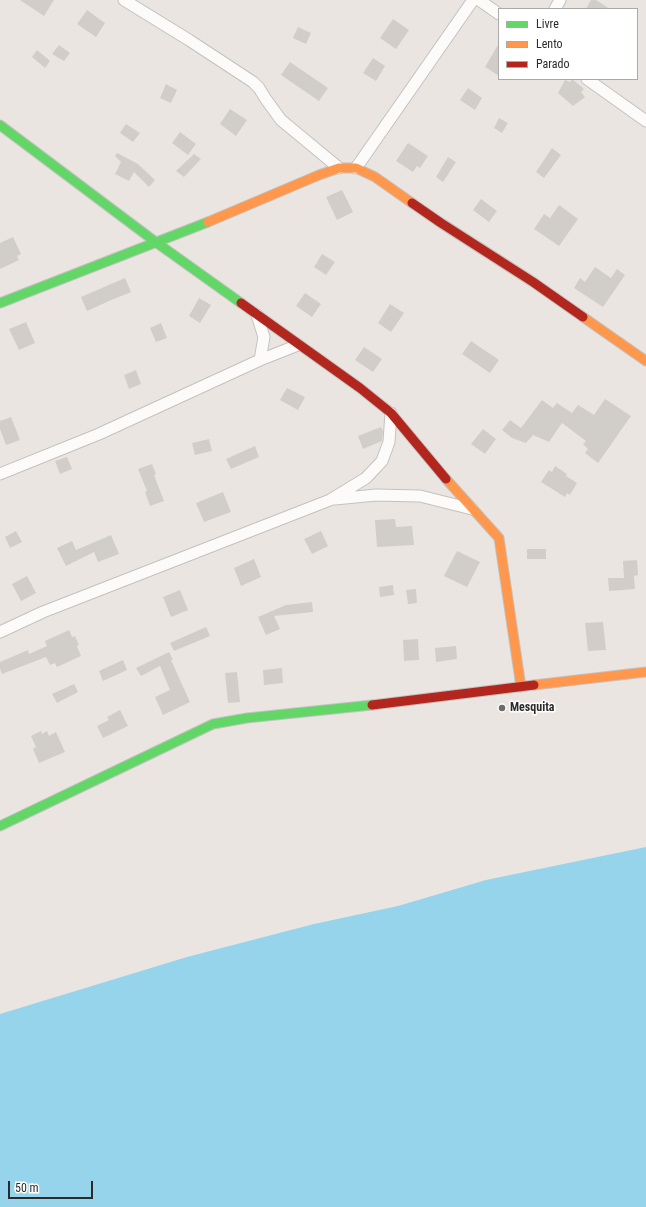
<!DOCTYPE html>
<html>
<head>
<meta charset="utf-8">
<style>
  body { margin:0 }
  #map { position:relative; width:646px; height:1207px; overflow:hidden; background:#eae5e0; font-family:"Roboto Condensed",sans-serif }
  canvas { display:block }
  .legend { position:absolute; left:498px; top:8px; width:140px; height:72px; box-sizing:border-box; background:#fff; border:1px solid #aaa; margin:0; padding:5px 7px; list-style:none; font-size:12px; color:#2b2b2b }
  .legend li { display:flex; align-items:center; gap:8px; height:20px }
  .legend b { width:20px; border:1px solid #aaa }
  .scale { position:absolute; left:8px; top:1181px; width:85px; height:18px; box-sizing:border-box; border:2px solid #2b2b2b; border-top:0; padding-left:5px; font-size:12px; line-height:14px; white-space:nowrap; color:#2b2b2b; -webkit-text-stroke:3px #fff; paint-order:stroke }
</style>
</head>
<body>
<div id="map">
<canvas width="646" height="1207"></canvas>
<ul class="legend">
<li><b style="height:5px;background:#63d668"></b>Livre</li>
<li><b style="height:5px;background:#ff974d"></b>Lento</li>
<li><b style="height:5px;background:#b3261e"></b>Parado</li>
</ul>
<div class="scale">50 m</div>
</div>
<script>
const ctx = document.querySelector('canvas').getContext('2d');
ctx.lineJoin = 'round';
function paint(path, color) { ctx.fillStyle = color; ctx.fill(path, 'evenodd'); }
const toPath = rows => new Path2D(rows.map(r => 'M' + r).join(''));
function strokePath(path, color, width, dash) { ctx.strokeStyle = color; ctx.lineWidth = width; ctx.lineCap = dash ? 'butt' : 'round'; ctx.setLineDash(dash || []); ctx.stroke(path); }
function drawText(font, color, halo, rows, align = 'center') {
  ctx.font = font + ' "Roboto Condensed",sans-serif'; ctx.lineWidth = 3; ctx.setLineDash([]); ctx.textBaseline = 'middle'; ctx.strokeStyle = halo; ctx.fillStyle = color; for (const [text, x, y, turn = 0] of rows) {
    ctx.save(); ctx.translate(x, y); ctx.rotate((+turn || 0) * Math.PI / 180); ctx.textAlign = isNaN(turn) ? turn : align; if (halo) ctx.strokeText(text, 0, 0); ctx.fillText(text, 0, 0); ctx.restore();
  }
}
const water = toPath([
  [646,847,646,1207,0,1207,0,1014,187,957,314,924,398,906,486,880]
]);
const building = toPath([
  [20,0,54,0,44,16],
  [591,0,596,0,610,9,586,9],
  [87,10,105,23,96,37,77,24],
  [393,19,409,30,396,49,380,38],
  [298,27,311,33,306,44,293,38],
  [499,43,499,76,485,67],
  [59,45,70,53,64,61,52,54],
  [37,50,50,61,45,68,32,57],
  [373,58,385,66,376,81,363,73],
  [290,62,328,88,319,101,281,75],
  [572,79,584,89,581,92,585,97,573,106,558,93,565,80,570,82],
  [166,84,177,90,171,103,160,98],
  [468,88,482,98,475,110,460,100],
  [230,109,247,120,236,136,220,124],
  [499,118,508,123,502,133,494,128],
  [126,124,140,133,133,142,120,133],
  [180,132,196,144,188,155,172,143],
  [408,143,428,156,420,168,417,166,413,172,396,161],
  [552,148,561,155,544,178,536,172],
  [117,153,138,164,155,180,149,187,134,172,129,181,115,174,121,162,115,156],
  [194,154,201,159,184,177,176,171],
  [448,157,456,162,443,182,436,177],
  [342,190,353,212,337,220,326,197],
  [481,199,497,211,489,222,473,210],
  [559,205,578,219,559,246,534,229,544,214,550,218],
  [13,237,21,254,17,256,19,260,0,269,0,243],
  [322,254,335,262,326,275,314,267],
  [595,267,611,278,617,269,625,275,603,307,574,288,580,278,585,282],
  [125,278,131,292,109,301,87,311,81,297],
  [305,293,321,304,312,317,296,306],
  [199,298,211,305,200,323,189,316],
  [390,304,404,313,391,332,378,323],
  [26,322,35,343,19,350,9,329],
  [161,323,167,338,156,342,150,328],
  [471,341,499,360,490,373,462,354],
  [364,347,382,359,373,372,355,360],
  [136,370,141,384,129,389,124,375],
  [287,388,305,397,298,410,280,400],
  [605,399,631,416,598,463,585,453,588,449,583,444,586,441,562,423,549,442,533,435,526,443,512,438,502,430,510,420,521,428,542,400,553,408,557,403,572,413,578,405,594,415],
  [11,417,20,440,6,445,0,429,0,421],
  [381,427,383,431,382,441,363,449,358,436],
  [483,429,496,439,485,454,471,444],
  [209,439,212,451,195,455,192,443],
  [255,446,259,457,231,469,226,459],
  [67,457,72,469,60,474,55,461],
  [152,464,156,474,154,475,164,501,150,506,145,492,147,491,138,469],
  [555,466,567,474,566,476,577,483,570,495,567,493,565,497,541,482,549,470,552,472],
  [223,492,231,512,204,522,196,503],
  [395,519,396,527,412,526,414,545,377,547,375,520],
  [16,531,22,542,10,548,5,537],
  [321,531,328,546,312,554,304,539],
  [111,535,119,554,98,562,94,552,66,566,57,548,72,541,76,550],
  [527,549,546,549,546,559,527,559],
  [457,551,480,562,467,587,444,576],
  [254,559,261,577,241,586,234,568],
  [637,560,638,575,634,576,635,589,609,591,608,578,624,578,623,561],
  [27,576,36,593,21,601,12,584],
  [393,585,394,595,380,597,379,587],
  [416,589,417,603,408,604,406,590],
  [180,590,188,610,171,617,163,597],
  [312,602,313,612,274,616,280,629,266,635,258,617,286,605],
  [603,622,606,650,588,651,585,623],
  [206,627,210,636,174,651,170,643],
  [69,630,72,637,75,636,79,645,77,646,81,656,57,667,55,663,50,665,46,657,2,674,0,669,0,662,28,650,29,654,47,646,45,641],
  [418,639,419,660,404,661,403,640],
  [456,646,457,659,436,662,435,648],
  [169,652,173,660,171,660,190,702,163,715,155,697,170,690,160,666,141,676,136,668],
  [123,660,127,670,103,681,99,671],
  [282,668,283,683,264,685,263,670],
  [237,672,240,702,228,703,225,673],
  [74,684,78,692,57,703,52,694],
  [120,710,128,726,103,738,97,726,109,720,107,717],
  [41,731,42,734,47,731,49,736,56,732,65,752,39,763,33,749,36,747,31,736]
]);
const street = toPath([
  [124,0,189,40,253,82,259,88,265,98,281,120,339,168],
  [479,0,499,14],
  [555,9,560,0],
  [587,79,646,121],
  [356,168,473,0],
  [257,315,264,337,260,360],
  [0,474,99,434,260,360,298,345],
  [335,499,376,495,420,496,472,509],
  [0,632,43,612,330,500,366,478,382,461,389,442,391,413]
]);
const fast = toPath([
  [0,125,157,243,241,303],
  [0,303,208,222],
  [0,826,213,724,247,718,372,705]
]);
const slow = toPath([
  [208,222,319,175,339,168,356,168,375,177,412,203],
  [583,317,646,361],
  [446,479,499,538,521,687],
  [534,685,646,672]
]);
const jam = toPath([
  [412,203,441,223,533,282,583,317],
  [241,303,360,388,391,413,446,479],
  [372,705,534,685]
]);
const markers = [
  [502,708,4,"#6e6c6a"]
];
const poiNames = [
  ["Mesquita",510,708]
];
paint(water, '#95d4ea');
paint(building, '#d1ceca');
strokePath(street, '#c3c2c1', 13);
strokePath(fast, '#c3c2c1', 11);
strokePath(slow, '#c3c2c1', 11);
strokePath(jam, '#c3c2c1', 11);
strokePath(street, '#fcfbfa', 11);
strokePath(fast, '#63d668', 9);
strokePath(slow, '#ff974d', 9);
strokePath(jam, '#b3261e', 9);
for (const [x, y, r, color] of markers) { const dot = new Path2D(); dot.arc(x, y, r, 0, 2 * Math.PI); ctx.fillStyle = color; ctx.fill(dot); strokePath(dot, '#fff', 1.5); }
drawText('bold 12px', '#2b2b2b', '#fff', poiNames, 'left');
</script>
</body>
</html>
